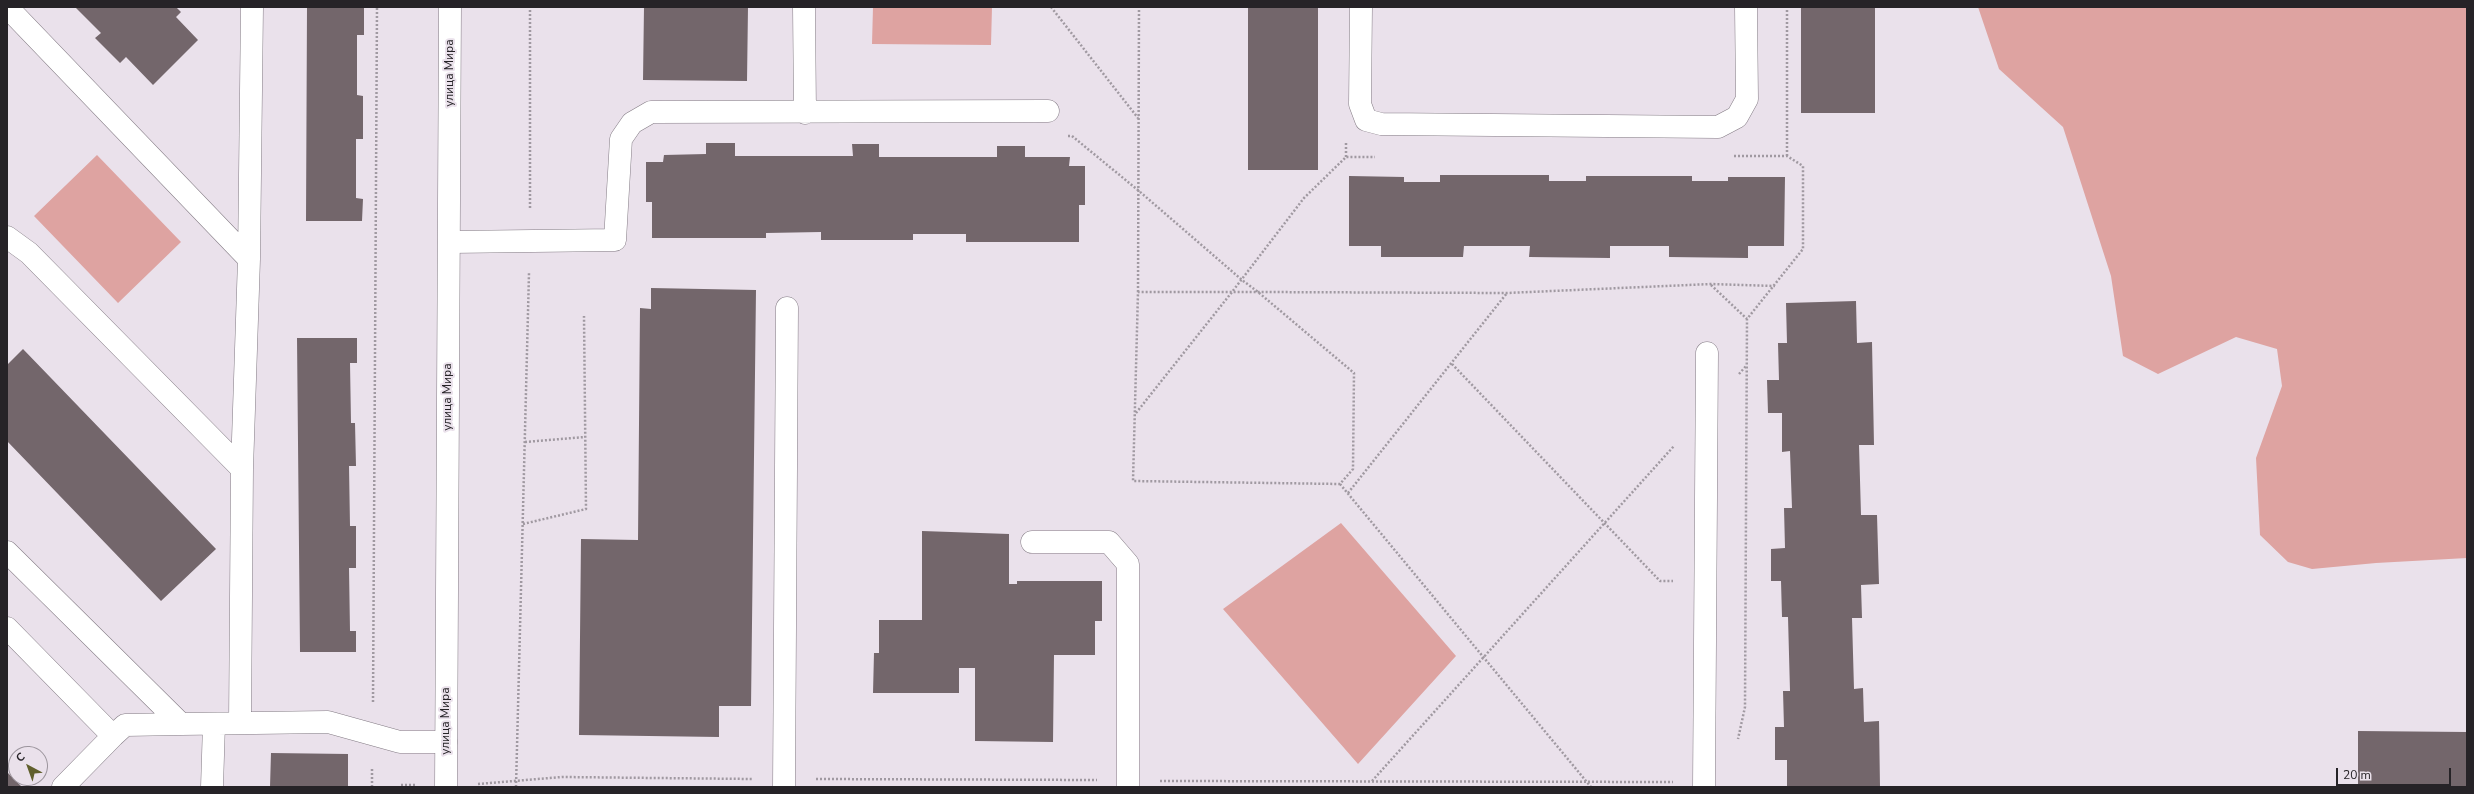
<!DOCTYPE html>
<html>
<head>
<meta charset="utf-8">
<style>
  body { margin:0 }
  #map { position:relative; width:2474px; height:794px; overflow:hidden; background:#eae1eb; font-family:"Nunito Sans",sans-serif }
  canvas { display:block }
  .frame { position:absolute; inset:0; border:8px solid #262327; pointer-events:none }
  .north { position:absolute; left:8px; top:746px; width:40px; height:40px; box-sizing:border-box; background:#eae1eb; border:1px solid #9c959d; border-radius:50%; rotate:319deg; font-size:11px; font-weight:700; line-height:16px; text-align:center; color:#262327 }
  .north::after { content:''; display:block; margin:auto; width:14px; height:18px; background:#605f2c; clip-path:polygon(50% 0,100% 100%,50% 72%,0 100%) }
  .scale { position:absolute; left:2336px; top:768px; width:115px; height:18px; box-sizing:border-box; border:2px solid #262327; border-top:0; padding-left:5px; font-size:12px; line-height:14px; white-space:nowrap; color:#262327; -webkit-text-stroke:3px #eae1eb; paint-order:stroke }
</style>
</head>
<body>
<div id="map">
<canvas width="2474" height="794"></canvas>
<div class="frame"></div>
<div class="north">С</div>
<div class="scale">20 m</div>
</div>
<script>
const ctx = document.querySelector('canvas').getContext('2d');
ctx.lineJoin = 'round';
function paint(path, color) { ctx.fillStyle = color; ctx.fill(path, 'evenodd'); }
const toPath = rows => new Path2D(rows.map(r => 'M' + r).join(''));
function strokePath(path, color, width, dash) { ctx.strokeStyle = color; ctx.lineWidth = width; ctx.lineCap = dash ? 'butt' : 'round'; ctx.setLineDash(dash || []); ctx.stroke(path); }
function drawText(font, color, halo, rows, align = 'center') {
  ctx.font = font + ' "Nunito Sans",sans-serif'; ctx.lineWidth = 4; ctx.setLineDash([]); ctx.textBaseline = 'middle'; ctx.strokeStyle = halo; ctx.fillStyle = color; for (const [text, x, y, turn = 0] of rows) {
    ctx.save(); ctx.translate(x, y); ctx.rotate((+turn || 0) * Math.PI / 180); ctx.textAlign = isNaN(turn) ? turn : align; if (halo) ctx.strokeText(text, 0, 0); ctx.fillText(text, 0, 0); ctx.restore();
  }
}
const green = toPath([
  [873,7,992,7,991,45,872,44],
  [1978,7,2467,7,2467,558,2376,563,2312,569,2288,562,2260,535,2256,458,2282,386,2277,349,2236,337,2158,374,2123,356,2111,276,2063,127,1999,69],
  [97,155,181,242,118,303,34,216],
  [1341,523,1456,656,1358,764,1223,609]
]);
const building = toPath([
  [75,7,176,7,181,12,176,17,198,40,153,85,126,57,120,63,95,38,101,33],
  [307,7,364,7,364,35,357,35,357,95,363,96,363,139,356,139,356,198,363,199,362,221,306,221],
  [644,7,748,7,747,81,643,80],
  [1248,7,1318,7,1318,170,1248,170],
  [1801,7,1875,7,1875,113,1801,113],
  [706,143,735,143,735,156,853,156,852,144,879,144,879,157,997,157,997,146,1025,146,1025,157,1070,157,1069,166,1085,166,1085,205,1079,205,1079,242,966,242,966,234,913,234,913,240,821,240,821,232,766,233,766,238,652,238,652,202,646,202,646,162,663,162,664,155,706,154],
  [1440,175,1549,175,1549,181,1586,181,1586,176,1692,176,1692,181,1728,181,1728,177,1785,177,1784,246,1748,246,1748,258,1669,257,1669,246,1610,246,1610,258,1529,257,1530,246,1464,246,1463,257,1381,257,1381,246,1349,246,1349,176,1404,177,1404,182,1440,182],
  [651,288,756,290,751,706,719,706,719,737,579,735,581,539,638,540,640,308,651,309],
  [1856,301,1857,343,1872,342,1874,445,1859,445,1861,515,1877,515,1879,584,1861,585,1862,618,1852,618,1854,689,1863,688,1864,722,1879,721,1880,787,1787,787,1787,760,1775,760,1775,727,1784,727,1783,691,1790,691,1788,617,1782,617,1781,581,1771,581,1771,549,1785,548,1784,508,1792,508,1790,451,1782,452,1782,413,1768,413,1767,380,1779,380,1778,343,1787,343,1786,303],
  [297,338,357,338,357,363,350,363,351,423,355,423,356,466,349,466,350,526,356,526,356,568,349,568,350,631,356,631,356,652,300,652],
  [23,349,216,549,161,601,7,441,7,365],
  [922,531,1009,534,1009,584,1017,584,1017,581,1102,581,1102,621,1095,621,1095,655,1054,655,1053,742,975,741,975,668,959,668,959,693,873,693,874,653,879,653,879,620,922,620],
  [2358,731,2467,732,2467,787,2358,787],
  [271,753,348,754,348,787,270,787],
  [7,772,22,787,7,787]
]);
const path = toPath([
  [1051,7,1138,118],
  [1068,136,1072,136,1139,191,1242,280,1258,292,1354,373,1353,469,1340,484,1133,481,1138,292,1258,292,1507,293,1711,284,1775,286],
  [1734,156,1787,156,1803,166,1803,249,1747,319,1745,707,1738,739],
  [1787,156,1787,7],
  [1346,157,1346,143],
  [530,208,530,7],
  [1711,285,1747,319],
  [1138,292,1139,7],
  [1452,364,1660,581,1673,581],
  [1739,374,1746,366],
  [1136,413,1232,292,1304,198,1346,157,1375,157],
  [525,442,585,437],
  [1340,484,1591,787],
  [1348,493,1507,293],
  [523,524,586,509,584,316],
  [373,702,377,7],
  [816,779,1097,780],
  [1160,781,1673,782],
  [1372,781,1674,446],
  [478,784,562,777,753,779],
  [401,785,415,785],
  [372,787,372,767],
  [516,787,529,273]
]);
const lane = toPath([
  [7,7,249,259],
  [804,7,805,113],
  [1361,7,1360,104,1366,120,1381,124,1718,127,1737,117,1747,99,1746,7],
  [7,237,29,253,242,469],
  [450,242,615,240,621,139,632,123,651,112,1048,111],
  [1032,542,1109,542,1128,564,1128,787],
  [7,552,181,724,328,722,400,742,446,742],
  [7,628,113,736,125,725,181,724],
  [240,723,242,469,249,259,252,7],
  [63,787,113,736],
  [212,787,214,724],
  [784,787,787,308],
  [1704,787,1707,353]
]);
const secondary = toPath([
  [446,787,450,7]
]);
const streetNames = [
  ["улица Мира",450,73,-90],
  ["улица Мира",448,397,-90],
  ["улица Мира",446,721,-90]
];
paint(green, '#dea3a1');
paint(building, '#73666b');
strokePath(lane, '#837b84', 23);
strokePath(secondary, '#837b84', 23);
strokePath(path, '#a099a1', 2.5, [2, 2]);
strokePath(lane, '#fff', 22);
strokePath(secondary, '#fff', 22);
drawText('12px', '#262327', '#eae1eb', streetNames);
</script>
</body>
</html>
